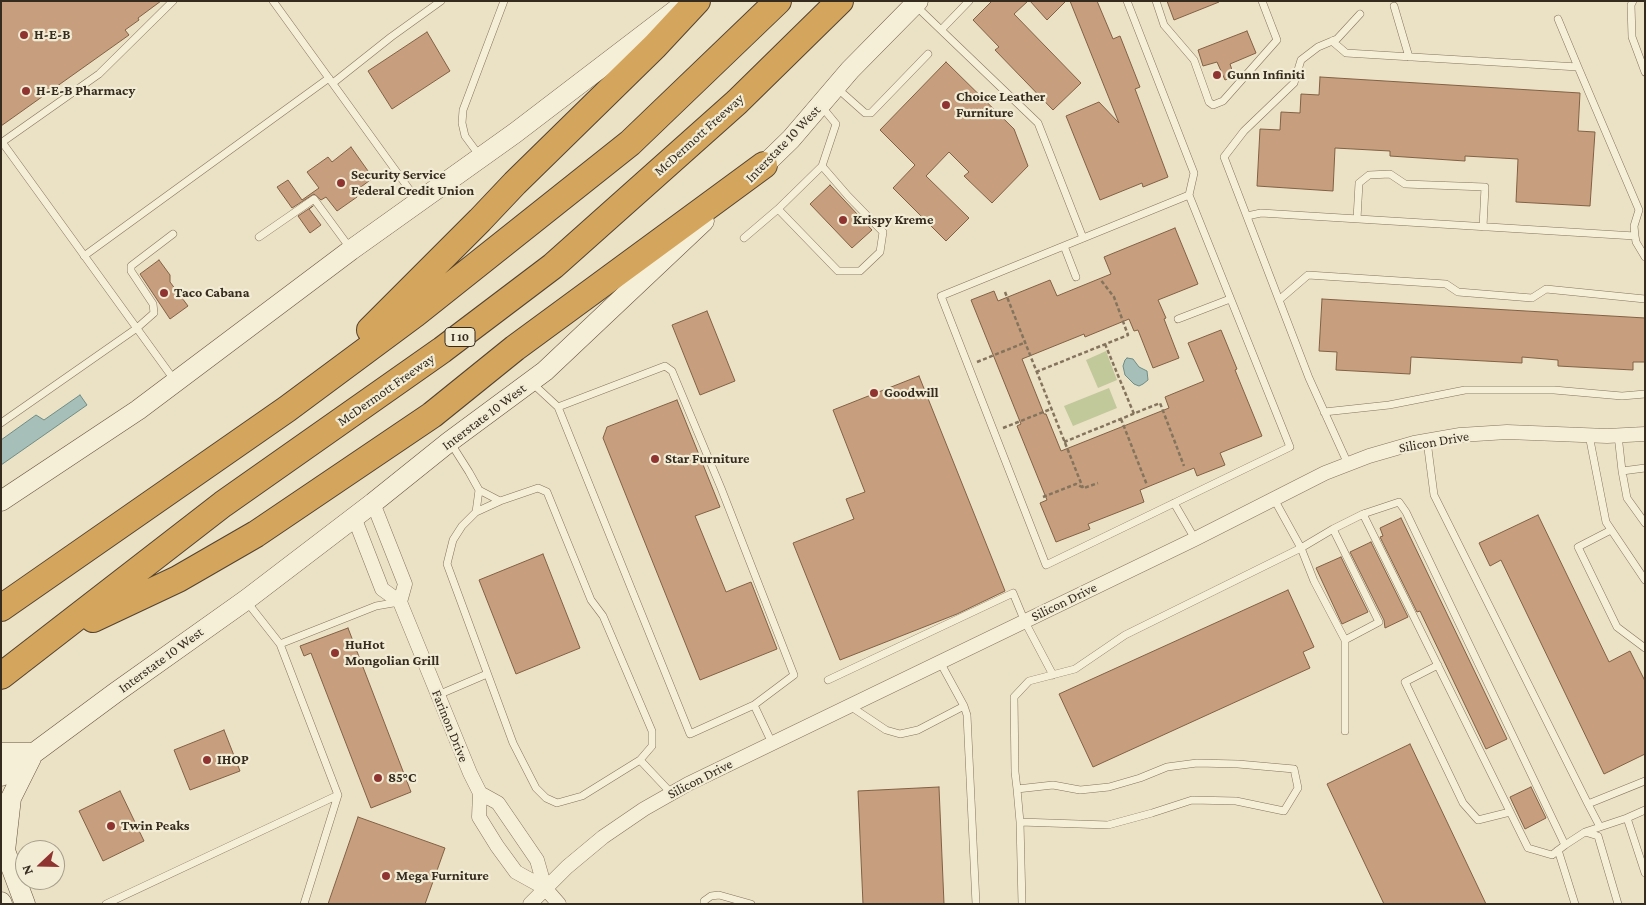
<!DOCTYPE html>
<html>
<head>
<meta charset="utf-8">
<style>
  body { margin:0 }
  #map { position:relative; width:1646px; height:905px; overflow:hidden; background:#ebe1c5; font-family:"Crimson Pro",serif }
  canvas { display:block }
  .frame { position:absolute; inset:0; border:2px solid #362b1f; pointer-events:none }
  .north { position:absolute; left:15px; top:840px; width:50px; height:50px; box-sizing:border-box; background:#f3ecd5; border:1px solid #a79f8c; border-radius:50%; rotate:249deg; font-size:14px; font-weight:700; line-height:20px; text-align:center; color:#362b1f }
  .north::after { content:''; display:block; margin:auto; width:18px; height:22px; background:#903431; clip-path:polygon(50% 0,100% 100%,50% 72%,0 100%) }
</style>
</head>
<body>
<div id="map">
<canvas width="1646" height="905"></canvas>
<div class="frame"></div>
<div class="north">N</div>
</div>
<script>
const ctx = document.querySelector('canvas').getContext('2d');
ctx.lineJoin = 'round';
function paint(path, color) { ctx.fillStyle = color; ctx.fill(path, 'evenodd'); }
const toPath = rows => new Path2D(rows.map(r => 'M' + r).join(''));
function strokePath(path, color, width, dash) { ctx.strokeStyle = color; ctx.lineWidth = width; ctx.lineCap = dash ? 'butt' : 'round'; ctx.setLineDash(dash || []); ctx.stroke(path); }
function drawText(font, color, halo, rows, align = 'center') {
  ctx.font = font + ' "Crimson Pro",serif'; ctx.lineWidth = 4.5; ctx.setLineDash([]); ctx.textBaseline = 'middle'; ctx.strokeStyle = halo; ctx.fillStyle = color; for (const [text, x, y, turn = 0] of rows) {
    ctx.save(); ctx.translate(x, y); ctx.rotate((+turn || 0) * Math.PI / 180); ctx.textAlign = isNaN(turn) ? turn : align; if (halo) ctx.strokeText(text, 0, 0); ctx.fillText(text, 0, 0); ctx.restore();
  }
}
const green = toPath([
  [1106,351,1117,380,1098,388,1086,360],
  [1109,388,1117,408,1073,426,1064,406]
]);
const water = toPath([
  [1127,358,1133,359,1139,367,1147,371,1148,380,1143,384,1139,386,1134,384,1125,375,1123,366,1125,360,1127,358],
  [80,395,87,405,1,465,1,440,36,415,44,420,80,395]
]);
const building = toPath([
  [1,1,161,1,138,18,139,20,125,30,129,35,1,126,1,1],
  [992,1,1028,1,1014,14,1081,83,1053,110,995,50,999,47,973,20,992,1],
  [1030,1,1066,1,1047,20,1030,1],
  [1070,1,1097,1,1113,39,1120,36,1140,87,1135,89,1168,177,1143,187,1142,183,1100,200,1066,116,1099,102,1119,123,1070,1],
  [1167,1,1219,1,1219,2,1174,20,1167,1],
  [1247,31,1256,53,1230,64,1234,76,1225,80,1217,62,1203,66,1198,50,1247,31],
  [427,32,450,71,392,109,368,71,427,32],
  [946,62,1014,129,1028,166,992,203,964,176,969,172,949,152,926,176,969,218,946,241,893,188,915,165,880,130,946,62],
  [1320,77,1580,93,1578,131,1595,132,1590,206,1516,202,1518,159,1465,156,1465,161,1390,156,1390,151,1335,148,1333,191,1257,186,1260,129,1280,130,1281,112,1300,113,1301,94,1319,95,1320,77],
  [351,147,373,178,354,192,357,197,337,211,326,197,321,200,314,194,292,208,277,187,288,180,302,200,319,188,307,172,328,157,332,162,351,147],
  [830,185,872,230,852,248,810,204,830,185],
  [313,206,309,209,321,225,310,233,298,216,313,206],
  [1175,228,1198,284,1158,300,1166,318,1164,319,1179,358,1153,368,1138,330,1134,331,1129,319,1085,337,1084,334,1022,359,1044,414,1046,414,1061,451,1169,408,1165,397,1204,381,1188,343,1221,330,1237,369,1235,370,1262,436,1220,453,1225,465,1197,476,1194,468,1140,490,1144,502,1088,524,1090,529,1056,542,1040,503,1047,500,1017,426,1021,424,971,300,994,291,998,301,1050,280,1057,296,1111,274,1104,257,1175,228],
  [159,260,170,275,170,282,188,306,170,319,140,274,159,260],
  [1322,299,1645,318,1645,362,1633,362,1633,370,1558,366,1558,360,1522,357,1522,363,1411,357,1410,374,1336,370,1337,352,1319,351,1322,299],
  [707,311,735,381,700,395,672,325,707,311],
  [919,376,1005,591,957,614,840,660,793,543,854,519,846,499,865,492,833,410,919,376],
  [677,400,720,507,695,516,726,592,751,582,777,649,700,680,603,438,607,427,677,400],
  [1538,515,1609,662,1630,651,1645,681,1645,754,1604,774,1501,560,1490,566,1479,543,1538,515],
  [1401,518,1507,739,1486,749,1420,611,1417,612,1380,537,1383,536,1380,528,1401,518],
  [1371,542,1408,617,1385,628,1384,620,1350,552,1371,542],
  [543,554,580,648,516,674,479,580,543,554],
  [1341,557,1368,612,1342,624,1316,568,1341,557],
  [1288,590,1314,647,1303,652,1310,668,1093,767,1059,694,1288,590],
  [348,628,411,792,371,808,311,653,304,656,300,646,348,628],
  [224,730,240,771,190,790,174,750,224,730],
  [1410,744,1486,904,1384,904,1327,784,1410,744],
  [939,787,944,904,863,904,858,791,939,787],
  [1531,787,1546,818,1525,829,1510,797,1531,787],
  [120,791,144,841,103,861,79,811,120,791],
  [358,817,445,848,425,904,328,904,358,817]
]);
const path = toPath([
  [1005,292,1083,488],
  [1105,344,1134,414],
  [977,362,1024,343],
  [1036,372,1128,335,1114,297,1100,279],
  [1121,419,1147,485],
  [1003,428,1051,409],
  [1064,442,1160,403,1184,466],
  [1043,497,1076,484,1084,488,1098,483]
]);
const service = toPath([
  [273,1,417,200],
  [1127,1,1194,173,1189,195,1290,447,1046,565,941,296,1189,195],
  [1156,1,1164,25,1194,60,1209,102,1213,105,1223,101,1277,40,1262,1],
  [1633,1,1631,5,1632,37,1645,72],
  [916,6,1038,123,1083,238],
  [1394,6,1409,57],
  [941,30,969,1],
  [1332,41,1346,53,1578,67,1558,19],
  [1578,67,1639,210,1634,226,1635,236,1636,242,1645,257],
  [333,83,391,37,441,1],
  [838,89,865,113,871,113,928,54],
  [2,142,175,381],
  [1,143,99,74,173,1],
  [479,155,465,136,462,123,463,110,504,1],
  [778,209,822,166,836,124,822,107],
  [1247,216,1261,213,1635,236],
  [1357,219,1359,183,1369,175,1390,174,1405,184,1485,187,1483,227],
  [259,237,314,199,350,248],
  [744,238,778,209,838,271,860,271,880,252,883,232,848,196,822,166],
  [1064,246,1076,277],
  [84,256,329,78],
  [1279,300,1308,275,1446,284,1458,292,1532,298,1546,289,1645,299],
  [1178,319,1230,299],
  [531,382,558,407,690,734,754,705,772,743],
  [558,407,665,366,672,371,721,488,794,675,754,705],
  [1324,412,1389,405,1465,390,1554,390,1622,396,1645,394],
  [1,423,137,328,154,313,153,304,131,271,131,266,173,234],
  [1589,435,1606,522,1645,580],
  [1618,435,1622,471,1627,498,1645,523],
  [1427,441,1434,495,1588,804,1645,781],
  [450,442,469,472,479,490,476,512,462,526,453,540,447,564,513,743,536,788,546,798,557,803,582,796,640,760,652,746,652,731,603,616,591,600,547,492,538,488,500,501,479,490],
  [1348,464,1309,378,1224,157,1244,131,1294,83,1301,60,1318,47,1337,39,1360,14],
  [1622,471,1645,468],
  [1174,503,1195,539],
  [476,512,500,501],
  [1333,529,1301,548,1314,581,1345,640,1379,622,1333,529,1363,514,1528,848,1552,855,1565,845,1406,512,1399,502,1363,514],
  [1611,530,1578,547,1617,627,1645,648],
  [247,602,280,644,338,795,304,904],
  [280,644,376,606,399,602],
  [940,662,964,706,967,715,976,904],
  [1438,665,1405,682,1463,803,1478,820,1510,812],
  [828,680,1013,593,1025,622,1053,675],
  [438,695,487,674],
  [850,706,886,730,900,734,918,730,964,706],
  [1345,731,1345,640],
  [640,760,672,794],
  [1017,789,1020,822],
  [1588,804,1600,827],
  [1645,810,1627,818,1645,873],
  [1585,832,1627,818],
  [1565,845,1585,832,1598,836,1618,904],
  [1558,850,1575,904],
  [106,904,338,795],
  [704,904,704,901,711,896,719,895,751,904],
  [1022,904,1020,822,1108,825,1152,813,1192,800,1236,801,1284,811,1298,788,1294,769,1238,764,1197,763,1167,767,1140,778,1109,787,1080,790,1053,785,1017,789,1015,772,1014,697,1029,681,1075,669,1125,635,1301,548,1274,499]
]);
const minor = toPath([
  [373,503,405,584,400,602],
  [354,517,382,589,400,602,470,773,480,793,498,803,537,860,545,888],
  [480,793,479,817,497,846,516,872,545,888,559,904],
  [530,904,567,867,603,837,644,809,688,784,1195,539,1325,473,1369,456,1414,443,1460,435,1507,432,1607,436,1645,434]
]);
const secondary = toPath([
  [755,174,791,139,850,70,918,1],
  [1,501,138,410,351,250,515,133,676,10],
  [1,753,34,753],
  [1,776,34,753,115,693,246,600,373,503,449,442,545,371,704,221],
  [1,840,25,904],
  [5,851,11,798,31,758],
  [1,902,2,904]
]);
const motorway = toPath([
  [370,330,480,220,515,183,655,46,697,1],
  [1,608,287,409,415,314,630,143,778,1],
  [93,619,178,579,256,534,432,415,515,348,764,165],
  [1,676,223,504,442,350,553,266,737,102,840,1]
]);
const markers = [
  [24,35,5,"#903431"],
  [1217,75,5,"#903431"],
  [26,91,5,"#903431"],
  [946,105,5,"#903431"],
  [341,183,5,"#903431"],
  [843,220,5,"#903431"],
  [164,293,5,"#903431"],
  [874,393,5,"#903431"],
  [655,459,5,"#903431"],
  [335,653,5,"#903431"],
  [207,760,5,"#903431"],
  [378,778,5,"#903431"],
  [111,826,5,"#903431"],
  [386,876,5,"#903431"]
];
const shields = [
  [460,337,30]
];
const shieldNames = [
  ["I 10",460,337]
];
const poiNames = [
  ["H-E-B",34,35],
  ["Gunn Infiniti",1227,75],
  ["H-E-B Pharmacy",36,91],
  ["Choice Leather",956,97],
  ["Furniture",956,113],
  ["Security Service",351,175],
  ["Federal Credit Union",351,191],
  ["Krispy Kreme",853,220],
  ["Taco Cabana",174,293],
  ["Goodwill",884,393],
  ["Star Furniture",665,459],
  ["HuHot",345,645],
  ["Mongolian Grill",345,661],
  ["IHOP",217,760],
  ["85°C",388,778],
  ["Twin Peaks",121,826],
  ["Mega Furniture",396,876]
];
const streetNames = [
  ["McDermott Freeway",699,135,-42],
  ["Interstate 10 West",783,144,-46],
  ["McDermott Freeway",386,390,-35],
  ["Interstate 10 West",484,417,-37],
  ["Silicon Drive",1434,442,-10],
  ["Silicon Drive",1064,602,-26],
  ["Interstate 10 West",161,660,-36],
  ["Farinon Drive",450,726,68],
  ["Silicon Drive",700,779,-27]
];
paint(green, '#c1c89a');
paint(water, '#a7bfb9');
strokePath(water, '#6e8d86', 1);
paint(building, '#c79f7e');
strokePath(building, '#826044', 1);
strokePath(service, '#85745d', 8);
strokePath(minor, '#85745d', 15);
strokePath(secondary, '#675540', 21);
strokePath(motorway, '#534230', 28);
strokePath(path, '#85745d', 2.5, [4, 2.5]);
strokePath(service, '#f6efd8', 7);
strokePath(minor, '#f6efd8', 14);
strokePath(secondary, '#f6efd8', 20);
strokePath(motorway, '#d4a55c', 26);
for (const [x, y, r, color] of markers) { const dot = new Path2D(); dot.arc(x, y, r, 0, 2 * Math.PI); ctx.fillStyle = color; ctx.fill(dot); strokePath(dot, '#f3ecd5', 2); }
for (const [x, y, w] of shields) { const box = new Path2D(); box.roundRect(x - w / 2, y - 9.5, w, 19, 4); ctx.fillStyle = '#f3ecd5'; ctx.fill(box); strokePath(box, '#362b1f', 1); }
drawText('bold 12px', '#362b1f', null, shieldNames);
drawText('bold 14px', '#362b1f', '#f3ecd5', poiNames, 'left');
drawText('14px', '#362b1f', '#f3ecd5', streetNames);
</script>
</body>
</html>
